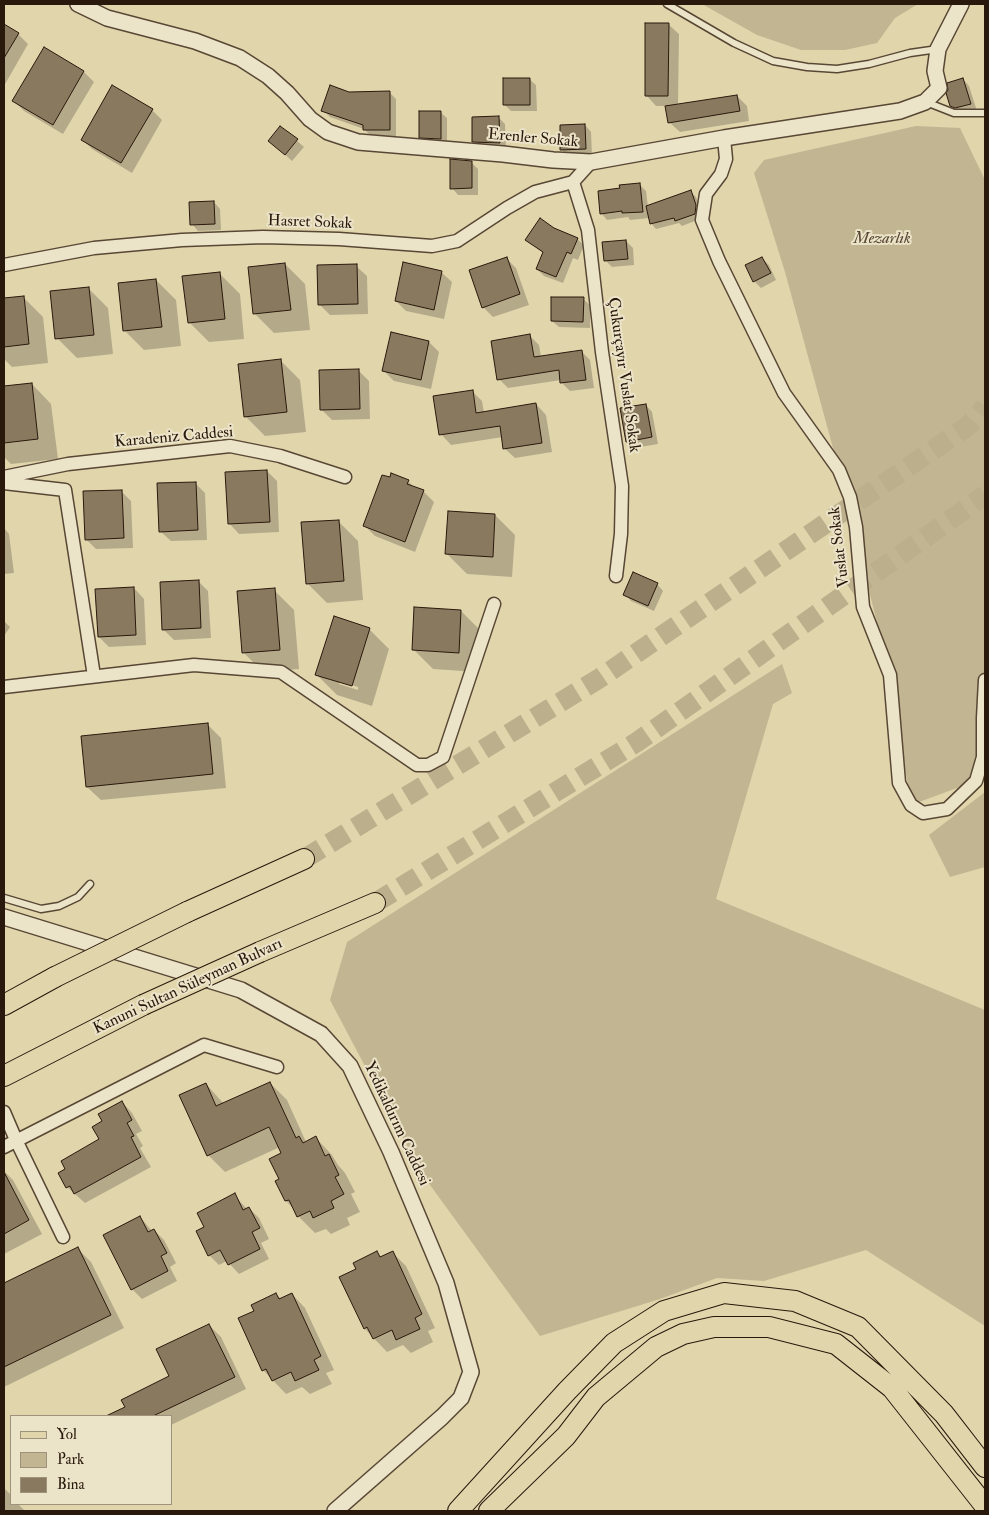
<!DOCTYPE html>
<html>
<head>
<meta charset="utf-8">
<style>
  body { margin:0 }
  #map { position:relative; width:989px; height:1515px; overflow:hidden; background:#e1d5ac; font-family:"IM FELL Double Pica",serif }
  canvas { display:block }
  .frame { position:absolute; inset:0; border:5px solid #29180c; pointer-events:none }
  .legend { position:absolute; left:10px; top:1415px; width:162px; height:90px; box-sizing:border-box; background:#ece4c9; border:1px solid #9e927d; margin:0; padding:6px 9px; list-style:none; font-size:15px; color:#29180c }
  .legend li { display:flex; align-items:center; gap:10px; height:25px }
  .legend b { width:25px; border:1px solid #9e927d }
</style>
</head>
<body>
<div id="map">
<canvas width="989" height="1515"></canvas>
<div class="frame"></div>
<ul class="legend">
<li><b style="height:6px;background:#e1d5ac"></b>Yol</li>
<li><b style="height:14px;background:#c2b591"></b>Park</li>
<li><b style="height:14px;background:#897a5f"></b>Bina</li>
</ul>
</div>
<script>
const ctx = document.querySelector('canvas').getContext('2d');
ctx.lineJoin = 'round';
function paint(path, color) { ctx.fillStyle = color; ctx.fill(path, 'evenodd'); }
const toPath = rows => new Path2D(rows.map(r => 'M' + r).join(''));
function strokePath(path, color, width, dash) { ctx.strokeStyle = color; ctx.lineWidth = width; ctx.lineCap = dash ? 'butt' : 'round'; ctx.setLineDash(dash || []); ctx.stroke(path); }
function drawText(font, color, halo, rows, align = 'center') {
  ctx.font = font + ' "IM FELL Double Pica",serif'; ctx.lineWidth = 4; ctx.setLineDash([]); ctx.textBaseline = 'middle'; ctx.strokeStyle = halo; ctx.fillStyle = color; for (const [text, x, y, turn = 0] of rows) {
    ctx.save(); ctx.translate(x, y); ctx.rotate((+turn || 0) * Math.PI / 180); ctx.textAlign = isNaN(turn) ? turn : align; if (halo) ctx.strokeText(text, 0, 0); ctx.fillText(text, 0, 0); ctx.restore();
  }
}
const green = toPath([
  [702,4,918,4,895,18,877,43,845,50,801,50,757,35],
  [916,126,960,128,985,180,985,690,976,781,911,805,890,675,839,470,785,272,754,173,764,160],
  [782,664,792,693,773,704,716,899,985,1010,985,1326,866,1250,764,1281,717,1278,660,1299,540,1336,422,1174,330,1000,347,942],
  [985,792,985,867,950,877,929,835]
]);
const shadow = toPath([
  [668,24,679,34,678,106,737,96,747,106,749,121,680,132,669,122,667,106,656,106,646,95],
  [4,25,18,34,28,44,4,86],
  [44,49,84,72,94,82,63,134,24,111,14,101],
  [529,79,536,85,537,111,511,111,505,105],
  [963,79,969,86,977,111,958,112,951,105],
  [389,92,396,99,396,136,371,136,364,129,330,117,323,110,349,93],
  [152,110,162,120,132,173,92,149,82,139],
  [440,112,447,118,447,145,427,144,420,137],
  [498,117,505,124,506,149,480,148,474,142],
  [585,125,591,132,592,156,568,156,562,150],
  [281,127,304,147,292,161,270,141],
  [471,162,478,169,478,195,458,195,452,188],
  [639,184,646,191,648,207,690,191,696,197,701,211,700,219,682,226,679,223,656,229,651,223,649,218,630,220,628,217,607,220,601,213,621,189],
  [214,202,220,209,221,230,198,231,192,224],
  [554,229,577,239,584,245,578,260,573,258,563,283,544,276,537,269,543,253,527,240],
  [626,241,633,248,634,265,612,267,605,260],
  [506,258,516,268,529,305,493,317,483,307],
  [762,258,769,265,776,280,761,288,754,281],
  [285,264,305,284,310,330,274,333,254,313],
  [356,266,367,276,368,314,330,315,320,305],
  [441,272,452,282,444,319,406,311,396,301],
  [220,274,240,294,244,339,209,342,189,322],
  [156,280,176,300,181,346,144,350,124,330],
  [88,288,108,308,113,354,77,358,57,338],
  [23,297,43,317,48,363,12,367,4,359,4,299],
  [583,299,590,305,590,328,559,327,552,321],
  [530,336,539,345,541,357,581,351,590,360,594,388,570,391,561,382,561,380,508,388,499,379],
  [429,342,439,352,431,389,394,381,383,370],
  [280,360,300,380,306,432,265,436,245,416],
  [359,371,369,381,370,419,332,420,322,410],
  [32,384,51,404,58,459,11,464,4,457,4,387],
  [472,391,482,401,484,413,536,404,546,415,552,452,515,458,504,448,503,437,451,445,441,434],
  [646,405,652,412,658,444,634,448,628,441],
  [267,471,277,481,279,532,239,534,229,523],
  [408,481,415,488,424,492,434,502,415,552,375,536,365,526],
  [195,483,205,493,207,540,171,541,160,531],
  [121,491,131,501,133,548,96,549,86,539],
  [495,515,515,535,512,577,467,574,447,554],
  [338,521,358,541,363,600,327,603,307,583],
  [4,528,9,534,14,573,4,574],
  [198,581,208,591,211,638,174,640,163,629],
  [657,584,663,591,654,611,631,601,625,594],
  [134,588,144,599,146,645,109,647,99,637],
  [274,590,294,610,299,669,263,672,243,652],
  [461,611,481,631,478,672,433,669,413,649],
  [4,621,10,627,4,636],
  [369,629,389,649,372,706,337,695,317,675],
  [339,681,358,687,358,690,339,684],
  [207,724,221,738,226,788,101,800,87,787],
  [270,1083,287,1100,306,1142,316,1138,332,1155,338,1165,345,1173,355,1192,351,1194,360,1212,347,1218,350,1225,331,1234,326,1229,315,1233,298,1216,295,1210,286,1201,280,1179,283,1154,280,1147,225,1172,208,1155,206,1084,224,1104],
  [122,1102,132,1113,142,1131,136,1134,143,1146,140,1148,151,1167,85,1203,67,1187,67,1169,101,1140,104,1122],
  [4,1171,13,1180,42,1234,4,1254],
  [234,1195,247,1209,249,1208,259,1218,269,1239,261,1243,269,1259,239,1274,227,1261,219,1265,209,1255,206,1228],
  [140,1217,152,1231,154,1230,164,1240,176,1263,170,1267,177,1281,142,1299,132,1289],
  [77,1248,91,1262,124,1328,4,1387,4,1292,17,1286],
  [377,1253,382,1258,393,1253,406,1266,435,1328,428,1331,433,1342,411,1353,403,1345,387,1352,365,1329,357,1269],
  [276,1294,281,1299,292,1294,305,1308,334,1370,326,1373,332,1384,310,1394,302,1387,286,1394,263,1370,240,1319,256,1311],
  [209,1325,221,1337,246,1389,171,1425,171,1416,109,1416,126,1408,170,1377],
  [4,1488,11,1495,11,1504,18,1504,25,1511,4,1511]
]);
const building = toPath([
  [645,23,669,23,668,96,645,96,645,23],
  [4,24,19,33,4,58,4,24],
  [44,47,84,71,53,125,12,101,44,47],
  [503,78,530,78,530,105,503,105,503,78],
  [963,78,971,104,955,108,950,106,946,93,948,90,947,83,963,78],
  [112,85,153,109,121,163,81,140,112,85],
  [330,85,349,92,390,91,390,130,363,130,363,125,321,111,330,85],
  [737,95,740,111,668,123,665,106,737,95],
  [419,111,441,111,441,139,419,138,419,111],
  [499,116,500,143,472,142,472,117,499,116],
  [585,124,586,149,560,150,560,125,585,124],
  [280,126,298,139,285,155,268,141,280,126],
  [450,159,472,161,472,188,450,189,450,159],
  [640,183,643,212,622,213,622,211,600,214,598,191,620,188,619,185,640,183],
  [691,190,696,205,695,214,675,221,674,218,650,224,646,206,691,190],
  [214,201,215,224,190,225,189,202,214,201],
  [540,218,554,228,578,238,571,254,567,252,556,277,536,269,543,252,525,240,540,218],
  [626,240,628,259,604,261,602,242,626,240],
  [507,257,520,294,482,308,469,270,507,257],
  [762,257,771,273,753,282,745,265,762,257],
  [403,262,442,271,434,310,395,301,403,262],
  [285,263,291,310,253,314,248,267,285,263],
  [357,264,358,304,318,305,317,265,357,264],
  [220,272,225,319,188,323,182,276,220,272],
  [156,279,162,327,123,331,118,283,156,279],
  [89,287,94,335,55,339,50,291,89,287],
  [24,296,29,344,4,347,4,298,24,296],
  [551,297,584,297,583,322,551,321,551,297],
  [391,332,429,341,421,380,382,371,391,332],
  [530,334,534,357,582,350,586,380,560,383,559,370,497,380,491,341,530,334],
  [281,359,287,412,244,417,238,364,281,359],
  [359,369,360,409,320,410,319,370,359,369],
  [32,383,38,439,4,443,4,386,32,383],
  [473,390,476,413,536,403,542,443,503,449,500,426,439,435,433,396,473,390],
  [646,404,652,437,626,442,620,408,646,404],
  [267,470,270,522,228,524,225,472,267,470],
  [391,473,409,480,407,484,424,490,405,542,363,526,382,475,390,477,391,473],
  [196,482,198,530,159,532,157,483,196,482],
  [122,490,124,538,85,540,83,491,122,490],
  [448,511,495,514,493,557,445,554,448,511],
  [339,520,344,581,306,584,301,522,339,520],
  [633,572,658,583,648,606,623,595,633,572],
  [199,580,201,628,162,630,160,582,199,580],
  [134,587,136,635,98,637,95,589,134,587],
  [275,588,280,650,242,653,237,591,275,588],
  [414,607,461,610,459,653,412,650,414,607],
  [334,616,370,628,352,686,315,675,334,616],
  [208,723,213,774,86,787,81,736,208,723],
  [270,1082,296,1138,299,1136,303,1143,316,1136,325,1156,329,1154,339,1175,335,1177,344,1194,331,1201,334,1208,313,1218,310,1211,297,1217,289,1200,285,1201,275,1181,279,1179,269,1159,281,1153,269,1127,207,1156,179,1095,206,1083,216,1106,270,1082],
  [122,1101,132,1120,127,1123,134,1136,131,1137,141,1157,74,1194,70,1186,66,1188,58,1173,65,1169,61,1161,99,1139,92,1127,102,1121,98,1114,122,1101],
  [4,1172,29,1220,4,1234,4,1172],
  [235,1193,243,1210,249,1207,260,1228,252,1232,260,1249,228,1265,220,1250,208,1256,196,1231,204,1227,197,1213,235,1193],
  [140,1216,148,1232,154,1229,167,1253,161,1256,168,1271,131,1290,103,1235,140,1216],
  [78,1247,111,1315,4,1367,4,1283,78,1247],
  [377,1251,380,1257,393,1251,422,1314,415,1318,420,1329,396,1340,392,1330,373,1339,367,1327,364,1329,339,1277,356,1269,353,1263,377,1251],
  [276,1293,279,1299,292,1293,321,1356,314,1360,319,1370,295,1381,291,1372,272,1381,266,1369,262,1371,238,1318,254,1311,251,1305,276,1293],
  [209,1324,235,1377,153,1416,106,1416,125,1407,121,1400,169,1376,156,1349,209,1324]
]);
const primaryTunnel = toPath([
  [304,859,600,678,968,426,985,407],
  [375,903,637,742,985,495]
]);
const service = toPath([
  [667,4,734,43,773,61,807,67,837,69,869,64,910,53,938,49],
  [926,102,954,113,985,113],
  [4,898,41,909,59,906,78,897,90,884]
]);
const minor = toPath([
  [724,138,726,159,721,174,706,194,702,220,719,261,784,393,839,470,850,497,856,527,863,607,890,675,899,783,911,805,923,813,947,809,976,781,983,757,983,718,985,680],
  [573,182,588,230,602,352,622,486,621,534,616,576],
  [4,265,94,248,182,240,263,237,339,239,432,246,457,241,507,208,535,192,573,182,591,162],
  [4,477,68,464,230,446,280,456,345,477],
  [4,483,65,490,94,676],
  [4,687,194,665,281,672,417,765,428,765,443,757,494,604],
  [4,1112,16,1140,63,1237],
  [4,1147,204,1045,277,1067]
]);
const tertiary = toPath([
  [78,4,107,18,195,41,240,58,268,76,287,93,310,119,328,132,358,142,503,154,553,160,591,162,724,138,900,111,925,102,939,88,935,71,938,49,961,4],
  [4,917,241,990,321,1034,350,1066,391,1152,446,1283,471,1372,461,1398,442,1417,335,1511]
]);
const primary = toPath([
  [187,912,304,859],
  [260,952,375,903],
  [4,1005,55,977],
  [4,1076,143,1005],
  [458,1511,567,1391,614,1343,664,1311,724,1293,795,1301,858,1327,944,1414,985,1467],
  [489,1511,566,1436,596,1397,656,1347,683,1334,714,1327,769,1327,836,1344,892,1388,985,1506]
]);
const primaryBridge = toPath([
  [55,977,187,912],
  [143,1005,260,952]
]);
const streetNames = [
  ["Erenler Sokak",533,139,5],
  ["Hasret Sokak",310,223,2],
  ["Çukurçayır Vuslat Sokak",623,375,82],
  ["Karadeniz Caddesi",174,438,-5],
  ["Vuslat Sokak",840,547,-97],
  ["Kanuni Sultan Süleyman Bulvarı",188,987,-25],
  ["Yedikaldırım Caddesi",396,1124,65]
];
const parkNames = [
  ["Mezarlık",882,240]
];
paint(green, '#c2b591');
paint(shadow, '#0003');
paint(building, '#897a5f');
strokePath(building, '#29180c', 1);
strokePath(primaryTunnel, '#bcaf8c', 20, [20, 10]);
strokePath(service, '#574734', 9);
strokePath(minor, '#574734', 15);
strokePath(tertiary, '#574734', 18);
strokePath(primary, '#29180c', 22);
strokePath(service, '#ece4c9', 6);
strokePath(minor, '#ece4c9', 12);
strokePath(tertiary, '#ece4c9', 15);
strokePath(primary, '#e1d5ac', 20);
strokePath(primaryBridge, '#29180c', 22, []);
strokePath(primaryBridge, '#e1d5ac', 20);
drawText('16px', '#29180c', '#ece4c9', streetNames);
drawText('italic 16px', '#574734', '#ece4c9', parkNames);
</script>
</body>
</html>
